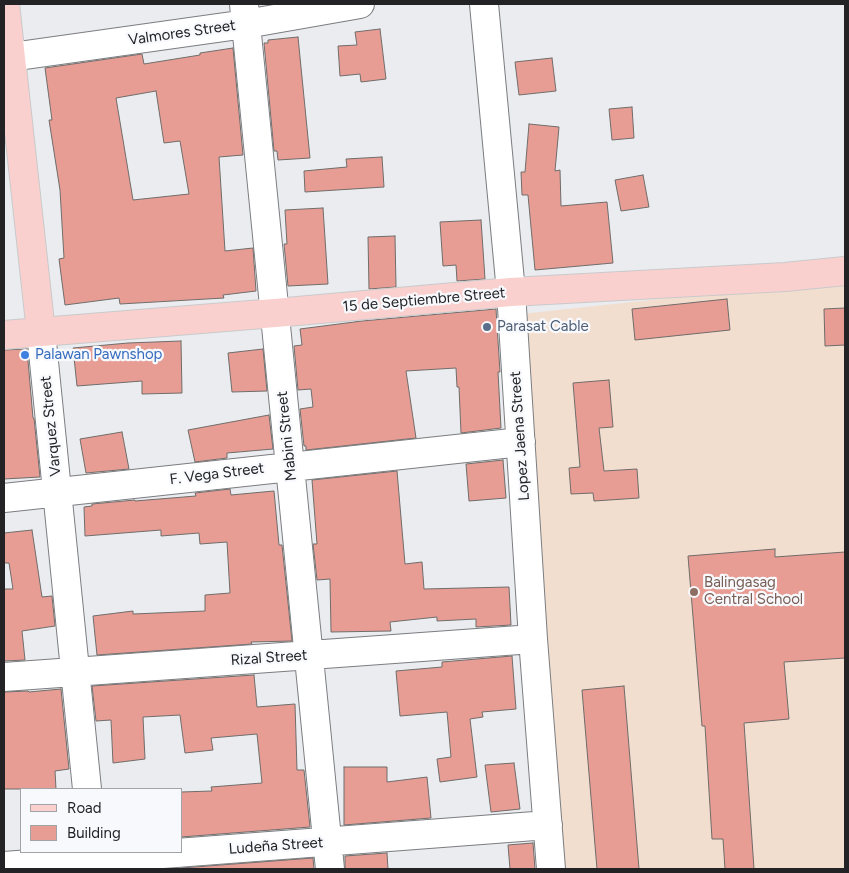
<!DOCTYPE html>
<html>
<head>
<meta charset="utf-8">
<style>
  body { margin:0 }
  #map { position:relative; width:849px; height:873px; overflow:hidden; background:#eaecef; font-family:Figtree,sans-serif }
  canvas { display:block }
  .frame { position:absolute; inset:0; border:5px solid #232325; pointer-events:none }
  .legend { position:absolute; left:20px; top:788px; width:162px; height:65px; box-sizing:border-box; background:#f7f9fd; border:1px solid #a2a3a7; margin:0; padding:6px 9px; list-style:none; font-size:15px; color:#232325 }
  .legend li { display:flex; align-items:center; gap:10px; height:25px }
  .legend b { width:25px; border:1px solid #a2a3a7 }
</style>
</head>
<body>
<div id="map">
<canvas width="849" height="873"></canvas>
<div class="frame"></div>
<ul class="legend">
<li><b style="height:6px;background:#fad0ce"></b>Road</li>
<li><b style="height:14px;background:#e79d93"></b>Building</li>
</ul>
</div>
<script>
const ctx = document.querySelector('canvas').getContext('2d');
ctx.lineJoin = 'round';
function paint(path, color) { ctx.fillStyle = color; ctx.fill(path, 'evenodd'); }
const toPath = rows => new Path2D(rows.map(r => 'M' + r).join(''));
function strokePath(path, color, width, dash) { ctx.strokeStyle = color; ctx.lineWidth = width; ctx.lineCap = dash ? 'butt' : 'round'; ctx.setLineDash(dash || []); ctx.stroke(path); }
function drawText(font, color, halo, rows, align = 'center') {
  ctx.font = font + ' Figtree,sans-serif'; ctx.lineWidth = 4.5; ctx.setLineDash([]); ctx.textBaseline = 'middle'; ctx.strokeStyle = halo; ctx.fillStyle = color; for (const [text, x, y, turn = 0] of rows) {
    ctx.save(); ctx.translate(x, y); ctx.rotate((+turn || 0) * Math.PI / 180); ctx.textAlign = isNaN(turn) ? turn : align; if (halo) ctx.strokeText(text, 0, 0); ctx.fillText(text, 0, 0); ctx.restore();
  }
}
const education = toPath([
  [845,279,845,869,563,869,521,314]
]);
const building = toPath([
  [380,29,386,79,361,82,360,74,340,76,338,46,357,45,355,32,380,29],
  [298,37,310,158,278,160,277,151,274,151,264,43,268,43,268,40,298,37],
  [233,48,243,155,219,157,225,251,253,248,256,291,223,295,224,298,120,304,119,298,65,305,59,259,64,258,60,190,49,120,52,120,45,68,142,54,144,64,200,55,200,53,233,48],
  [156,91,164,143,180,141,189,194,133,200,116,98,156,91],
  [552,58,556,91,519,95,515,62,552,58],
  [632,107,634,138,612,140,609,109,632,107],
  [529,124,559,127,555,171,560,170,561,206,607,202,613,263,535,270,528,195,522,195,521,172,525,172,529,124],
  [382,157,384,187,305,192,304,171,347,167,346,159,382,157],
  [643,175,649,207,621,211,615,180,643,175],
  [323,208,328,284,288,286,284,244,287,244,285,210,323,208],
  [481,220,485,279,457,281,456,265,443,266,440,222,481,220],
  [395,236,396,287,369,289,368,237,395,236],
  [727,299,730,330,635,340,632,309,727,299],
  [845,308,845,345,825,346,824,309,845,308],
  [496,309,500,372,498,372,501,428,461,433,459,387,457,387,456,368,406,371,416,438,306,450,306,446,304,446,300,409,313,407,311,389,298,390,294,346,302,345,300,329,362,321,496,309],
  [181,341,182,393,142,394,142,381,77,386,73,348,128,343,181,341],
  [27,349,33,418,34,418,40,477,4,479,4,350,27,349],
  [263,349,267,391,232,392,228,353,263,349],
  [609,380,613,427,599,428,604,471,637,469,639,498,594,501,593,493,571,494,569,468,580,467,573,383,609,380],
  [269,415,273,449,227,453,227,458,195,462,188,430,269,415],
  [122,432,129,469,86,473,80,439,122,432],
  [503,460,506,498,469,501,466,464,503,460],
  [397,471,405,564,422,562,424,589,509,587,511,625,476,627,476,619,437,621,437,617,390,622,391,631,331,632,330,579,317,580,313,544,317,544,312,480,397,471],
  [230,489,231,495,274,491,279,545,282,545,292,641,251,642,252,644,97,655,93,616,133,611,133,614,205,611,205,595,230,593,227,542,200,544,199,533,161,536,161,530,85,536,84,507,92,506,92,504,135,500,135,501,196,496,195,493,230,489],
  [32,530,42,597,52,596,55,626,22,631,25,660,4,661,4,589,13,589,9,563,4,563,4,533,32,530],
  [775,549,775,557,845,552,845,658,784,662,789,719,744,723,754,869,725,869,723,839,712,839,705,726,702,726,688,556,775,549],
  [512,656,516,709,482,712,483,717,470,719,477,777,440,782,437,759,451,757,447,712,400,716,396,671,442,667,442,662,512,656],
  [254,675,257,707,295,704,297,770,304,770,310,827,181,837,181,792,212,791,211,787,262,783,257,734,211,738,213,750,185,753,180,715,143,717,145,759,113,763,111,720,96,721,92,686,254,675],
  [624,686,639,869,597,869,582,690,624,686],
  [61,689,69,769,55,771,56,789,4,789,4,692,28,691,29,692,61,689],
  [514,763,520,809,491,812,485,765,514,763],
  [344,767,387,767,387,782,427,777,431,818,344,825,344,767],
  [533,843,535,869,510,869,508,845,533,843],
  [387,853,388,869,345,869,345,856,387,853],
  [313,858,314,869,181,869,181,868,313,858]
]);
const minor = toPath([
  [244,4,330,869],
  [484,4,511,292,533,639,551,869],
  [4,58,246,24,360,4],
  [41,332,87,789],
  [4,498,521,442],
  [4,677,533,639],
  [4,866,548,825]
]);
const major = toPath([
  [5,4,41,332],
  [4,335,275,313,511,292,785,277,845,271]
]);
const markers = [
  [487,327,5,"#5c6f8a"],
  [25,355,5,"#3f7fe0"],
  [694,592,5,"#8d6e63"]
];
const streetNames = [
  ["Valmores Street",182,33,-8],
  ["15 de Septiembre Street",424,300,-5],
  ["Varquez Street",51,426,-96],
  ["Mabini Street",287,436,-96],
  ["Lopez Jaena Street",520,436,-94],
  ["F. Vega Street",217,474,-7],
  ["Rizal Street",269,658,-4],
  ["Ludeña Street",276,846,-4]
];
const serviceNames = [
  ["Parasat Cable",497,327]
];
const shopNames = [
  ["Palawan Pawnshop",35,355]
];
const educationNames = [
  ["Balingasag",704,583],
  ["Central School",704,600]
];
paint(education, '#f2decf');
paint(building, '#e79d93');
strokePath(building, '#706c6b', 1);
strokePath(minor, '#7b7d80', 30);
strokePath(major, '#cacacb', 30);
strokePath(minor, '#fff', 28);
strokePath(major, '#fad0ce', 28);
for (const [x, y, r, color] of markers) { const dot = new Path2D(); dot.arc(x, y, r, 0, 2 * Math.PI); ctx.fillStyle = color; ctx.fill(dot); strokePath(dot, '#f7f9fd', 2); }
drawText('15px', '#232325', '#f7f9fd', streetNames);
drawText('15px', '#4e5e75', '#f7f9fd', serviceNames, 'left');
drawText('15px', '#366cbe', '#f7f9fd', shopNames, 'left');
drawText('15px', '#785e54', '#f7f9fd', educationNames, 'left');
</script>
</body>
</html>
